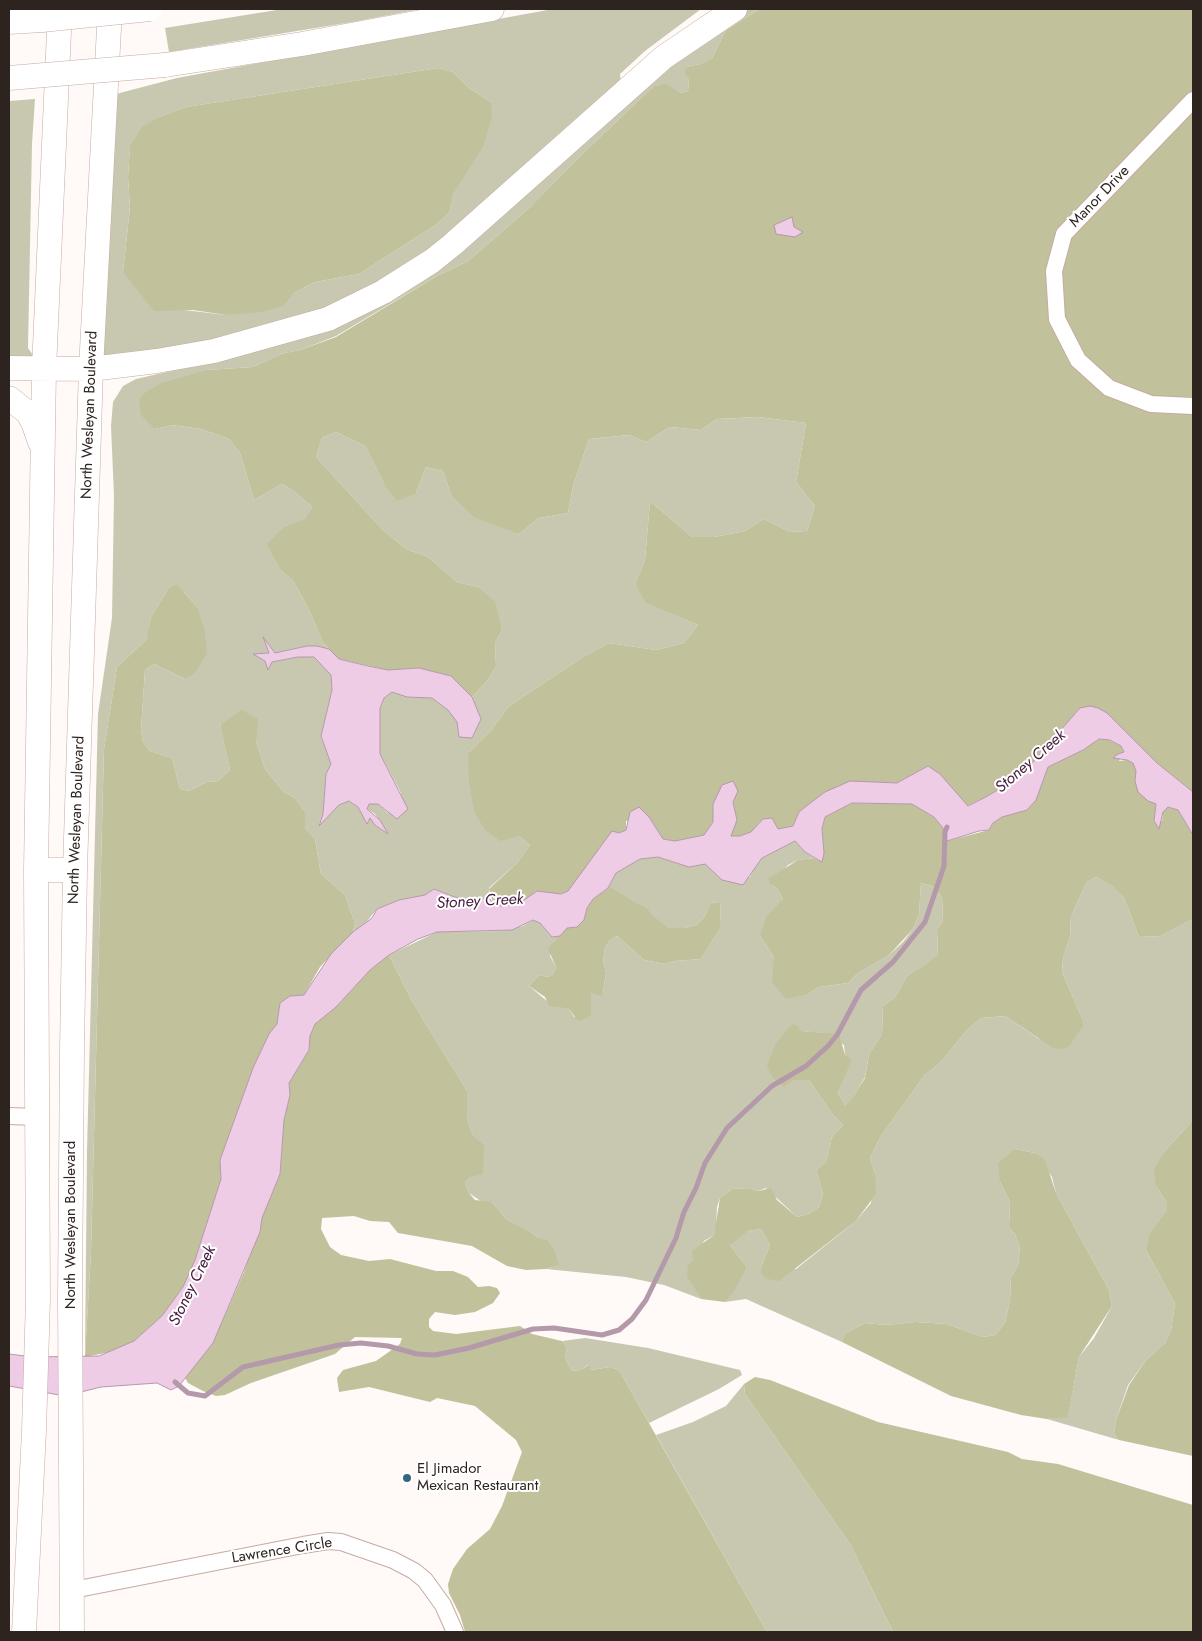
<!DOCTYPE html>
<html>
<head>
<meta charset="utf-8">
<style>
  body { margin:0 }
  #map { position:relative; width:1202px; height:1641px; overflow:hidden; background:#fff9f7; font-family:Jost,sans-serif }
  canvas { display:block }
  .frame { position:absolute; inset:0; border:10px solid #2d231f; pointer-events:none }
</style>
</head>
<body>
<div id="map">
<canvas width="1202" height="1641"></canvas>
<div class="frame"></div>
</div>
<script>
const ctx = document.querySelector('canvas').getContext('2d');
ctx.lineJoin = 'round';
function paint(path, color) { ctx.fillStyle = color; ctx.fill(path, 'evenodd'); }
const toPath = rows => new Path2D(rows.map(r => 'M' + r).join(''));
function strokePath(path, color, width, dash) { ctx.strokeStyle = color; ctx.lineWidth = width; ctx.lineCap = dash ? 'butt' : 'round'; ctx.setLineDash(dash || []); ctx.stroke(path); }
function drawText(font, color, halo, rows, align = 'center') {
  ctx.font = font + ' Jost,sans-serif'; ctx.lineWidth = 4; ctx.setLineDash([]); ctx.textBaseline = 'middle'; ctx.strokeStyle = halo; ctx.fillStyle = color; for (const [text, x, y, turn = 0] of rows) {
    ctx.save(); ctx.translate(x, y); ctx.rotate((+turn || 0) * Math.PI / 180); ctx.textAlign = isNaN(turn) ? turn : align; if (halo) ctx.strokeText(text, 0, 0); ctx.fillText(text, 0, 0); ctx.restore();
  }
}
const green = toPath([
  [283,9,421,9,352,22,169,52,165,28],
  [553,9,701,9,645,51,620,74,621,83,459,232,395,276,310,316,188,345,102,356,116,94,177,78],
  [438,68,453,72,469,88,491,102,454,191,449,213,437,224,359,274,315,282,294,293,226,315,176,309,123,272,130,207,128,177,130,147,159,117,186,107],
  [745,9,760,9,726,30,712,58,700,64,686,67,689,79,688,91,681,93,666,85,654,86,576,160,527,210,468,261,437,276,336,336,303,349,281,354,253,367,206,370,185,378,155,429,171,425,201,429,229,439,240,453,254,500,282,484,294,491,312,507,305,520,284,527,281,570,294,582,310,612,323,643,329,649,307,646,275,653,264,639,269,653,254,654,272,662,298,657,314,657,325,666,331,675,332,690,321,736,331,764,326,774,323,814,319,824,339,805,349,801,358,807,367,823,370,817,375,825,387,833,375,814,367,809,369,803,378,804,388,813,401,793,380,754,380,708,384,698,392,692,407,697,432,698,448,710,472,738,481,719,472,697,487,681,496,666,495,643,502,630,478,587,457,582,428,557,406,549,383,530,316,457,322,438,336,432,365,446,384,484,416,493,426,467,443,471,451,495,519,534,539,518,568,513,573,486,589,439,629,435,646,442,670,427,701,430,717,419,758,417,806,423,796,482,815,506,807,531,790,532,764,519,745,531,714,537,692,537,650,501,645,560,635,584,647,603,698,625,684,643,656,650,609,643,583,657,509,706,492,729,468,753,519,836,530,845,517,863,489,888,490,899,460,899,434,889,425,895,399,900,377,909,364,925,353,932,355,923,345,895,321,874,315,839,305,828,305,812,296,799,284,792,265,769,256,741,220,724,230,770,218,781,207,782,189,791,180,789,172,758,150,751,143,742,141,730,145,670,154,664,185,679,197,607,184,592,168,589,151,617,148,638,117,667,104,749,91,1251,85,1357,87,1152,98,714,112,618,114,496,111,426,113,402,123,386,136,379,193,366,344,321],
  [35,99,32,144,28,348,35,358,9,358,9,101],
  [795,841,805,852,814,858,798,860,788,865,771,885,777,888,783,899,760,936,774,957,808,994,819,987,848,983,857,974,889,955,903,942,913,929,919,914,921,883,932,886,942,897,943,921,937,929,938,954,928,964,907,976,895,997,883,1006,882,1034,869,1054,865,1077,850,1103,845,1105,838,1093,851,1059,845,1055,844,1045,823,1033,801,1031,793,1080,809,1080,833,1115,843,1125,832,1137,826,1162,816,1170,823,1194,819,1207,808,1214,797,1217,766,1188,758,1191,748,1188,732,1189,720,1198,717,1207,716,1227,714,1235,704,1241,693,1262,695,1288,701,1299,664,1285,626,1277,546,1269,558,1265,538,1238,528,1230,506,1219,492,1202,482,1202,469,1193,465,1183,471,1177,473,1136,467,1118,467,1091,412,1001,389,955,437,932,501,931,523,926,533,920,540,923,552,937,560,936,553,942,550,956,556,967,553,974,548,977,539,975,529,986,553,1006,569,1009,574,1017,591,1009,591,993,603,992,606,973,603,961,605,948,610,940,617,936,644,960,665,964,675,961,701,959,721,927,720,902,710,903,705,916,696,925,685,928,669,928,650,914,646,906,637,905,608,888,616,873,640,859,658,857,689,867,705,864,750,877,754,867,762,858],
  [1096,877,1111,883,1124,898,1139,937,1161,936,1193,919,1193,1120,1165,1151,1156,1186,1167,1203,1167,1211,1146,1250,1175,1304,1171,1330,1165,1343,1146,1360,1128,1385,1116,1420,1114,1434,1119,1440,1047,1419,1068,1416,1079,1357,1094,1338,1112,1306,1109,1290,1056,1193,1052,1177,1035,1153,1015,1149,1000,1182,1010,1202,1009,1227,1015,1234,1020,1247,1018,1265,1011,1277,1010,1300,1005,1323,995,1335,983,1337,947,1324,916,1322,886,1325,865,1323,844,1334,842,1342,746,1299,725,1302,747,1267,730,1245,737,1237,748,1231,761,1229,770,1245,761,1267,796,1269,856,1221,871,1203,875,1174,870,1158,881,1136,924,1076,941,1062,968,1029,981,1018,1005,1016,1039,1039,1082,1018,1062,972,1063,959,1070,936,1071,916,1087,882],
  [585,1338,648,1348,740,1370,742,1375,719,1389,649,1423,619,1370,610,1367,591,1370,588,1365,580,1370,572,1371,565,1358,567,1347,562,1341],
  [744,1384,745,1394,850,1544,893,1632,767,1632,656,1435,693,1422,726,1406]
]);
const forest = toPath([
  [760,9,1193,9,1193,792,1157,763,1117,724,1080,708,1020,777,984,798,967,806,928,766,897,783,873,782,825,792,799,812,793,826,778,829,771,818,763,819,751,832,740,836,730,836,737,820,733,802,737,791,733,781,713,804,713,822,705,835,675,841,663,839,649,817,626,821,626,830,619,833,612,832,568,892,555,895,537,891,520,903,510,906,494,906,489,889,517,863,530,845,519,836,500,841,485,830,474,811,469,782,468,753,492,729,509,706,583,657,609,643,656,650,684,643,698,625,646,603,635,584,645,560,650,501,692,537,714,537,745,531,764,519,790,532,807,531,815,506,796,482,806,423,758,417,717,419,701,430,670,427,646,442,629,435,589,439,573,486,568,513,539,518,519,534,474,517,451,495,443,471,426,467,416,493,397,501,384,484,365,446,336,432,322,438,316,457,383,530,406,549,428,557,457,582,478,587,495,602,502,630,495,643,496,666,487,681,472,697,451,676,419,668,388,670,339,659,323,643,310,612,294,582,281,570,267,544,284,527,305,519,312,507,294,491,282,484,254,500,240,453,229,439,201,429,172,425,155,429,141,415,139,399,147,391,162,383,206,370,253,367,281,354,303,349,336,337,437,276,468,261,527,210,576,160,654,86,666,84,681,93,688,91,689,79,685,74,686,67,700,64,712,58,726,30],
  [438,68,453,72,469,88,491,102,492,117,483,147,454,192,449,213,437,224,359,274,315,282,294,293,283,306,261,312,226,315,193,310,154,311,123,272,130,207,128,177,130,146,142,127,159,117,186,107],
  [177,584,197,607,204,628,207,653,195,673,185,679,154,664,145,670,141,730,143,742,150,751,172,758,180,789,189,791,207,782,218,781,230,770,220,725,242,710,258,719,256,741,265,769,284,792,296,799,305,812,305,828,315,839,321,874,345,895,355,923,353,932,320,967,304,995,290,996,280,1003,277,1024,269,1034,253,1068,220,1160,221,1179,195,1260,183,1287,162,1316,134,1341,110,1352,85,1357,91,1251,104,749,117,667,147,639,151,617,168,589],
  [1099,739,1109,740,1121,746,1124,752,1119,761,1127,760,1133,763,1137,772,1135,781,1156,804,1154,821,1162,821,1163,812,1168,807,1178,810,1193,835,1193,919,1161,936,1139,937,1124,898,1111,884,1096,877,1087,882,1071,916,1070,936,1063,959,1062,972,1082,1018,1083,1026,1070,1045,1064,1049,1053,1048,1005,1016,981,1018,968,1029,941,1062,924,1076,881,1136,870,1158,875,1174,876,1194,856,1221,779,1281,767,1279,761,1274,761,1267,770,1245,761,1229,748,1231,730,1245,747,1267,734,1291,725,1302,701,1299,687,1276,688,1265,693,1261,692,1251,714,1235,720,1198,732,1189,748,1188,758,1191,771,1188,777,1200,797,1217,808,1214,819,1207,823,1194,816,1170,826,1162,832,1137,843,1125,833,1115,809,1080,793,1080,784,1087,772,1077,767,1066,776,1043,792,1024,798,1026,801,1031,839,1034,845,1055,852,1059,838,1093,845,1105,850,1102,865,1078,869,1054,882,1034,883,1006,895,997,907,976,927,964,938,954,937,929,943,921,942,897,932,886,921,883,919,914,913,929,889,955,857,974,848,983,819,987,808,994,786,999,772,982,774,957,760,936,766,917,783,899,777,888,771,885,768,879,798,860,814,858,822,862,824,853,822,829,825,817,852,803,912,804,934,817,943,828,947,841,989,830,993,823,1002,817,1027,810,1036,799,1048,767,1083,750],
  [610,887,637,904,646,906,651,914,669,928,685,928,696,925,705,916,710,903,720,902,721,927,701,959,675,961,665,964,644,960,617,936,610,940,605,948,603,961,606,973,603,992,601,996,591,993,591,1015,583,1020,578,1021,569,1009,549,1006,545,997,529,986,539,975,548,977,553,974,556,967,548,949,553,942,567,928,577,927,584,920,587,908,593,899],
  [389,955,412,1001,467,1091,467,1118,473,1136,484,1145,483,1174,471,1177,465,1183,469,1193,475,1200,492,1202,506,1219,528,1230,538,1238,547,1240,555,1252,559,1265,546,1269,526,1270,507,1266,472,1246,398,1233,389,1222,370,1221,354,1216,322,1218,321,1229,330,1247,341,1255,369,1261,390,1259,436,1271,453,1271,468,1277,478,1287,489,1286,497,1288,500,1293,493,1303,475,1312,455,1315,435,1312,429,1319,429,1327,433,1331,456,1334,520,1326,532,1334,562,1341,567,1347,565,1358,572,1371,580,1370,589,1365,591,1370,610,1367,619,1370,767,1632,465,1632,460,1615,449,1593,448,1584,453,1569,467,1549,490,1529,502,1506,522,1452,516,1440,475,1406,437,1398,430,1402,369,1387,339,1392,337,1378,343,1370,376,1361,400,1344,402,1338,355,1337,335,1354,251,1383,225,1395,216,1396,203,1391,188,1383,185,1378,206,1350,226,1313,244,1272,254,1242,260,1232,262,1218,280,1174,284,1120,290,1095,289,1083,309,1050,310,1036,315,1024,336,1007,370,970],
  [1193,1120,1193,1456,1119,1440,1114,1434,1116,1420,1129,1385,1146,1360,1165,1343,1171,1330,1175,1304,1146,1250,1150,1233,1167,1211,1167,1203,1156,1186,1154,1170,1165,1151],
  [1015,1149,1035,1153,1045,1160,1056,1193,1109,1290,1112,1306,1079,1357,1068,1417,1047,1419,1021,1415,951,1396,842,1342,844,1334,865,1323,886,1325,916,1322,947,1324,983,1337,995,1335,1005,1323,1010,1300,1011,1277,1018,1265,1020,1247,1015,1234,1009,1227,1010,1202,1000,1182,998,1163],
  [755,1377,770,1380,878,1422,1008,1452,1022,1459,1058,1464,1193,1505,1193,1632,893,1632,850,1544,745,1394,744,1384]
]);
const water = toPath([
  [792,217,794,227,803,232,795,237,776,234,774,225,792,217],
  [263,637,275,653,307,646,317,646,329,649,339,659,368,666,388,670,419,668,451,676,472,697,481,719,472,738,459,737,457,722,448,710,432,698,407,697,392,692,384,698,380,708,380,754,408,809,397,819,378,804,369,804,367,809,380,820,388,834,375,825,370,818,367,824,358,807,349,801,339,805,319,826,323,814,326,774,331,764,321,736,332,690,331,675,314,657,298,657,272,662,268,670,265,661,253,654,269,653,263,637],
  [1090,706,1098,708,1107,713,1157,763,1193,792,1193,835,1178,810,1168,807,1163,812,1159,829,1154,821,1156,804,1148,801,1138,792,1135,781,1136,771,1133,763,1127,760,1113,758,1118,754,1124,752,1121,746,1110,740,1099,739,1083,750,1048,767,1036,800,1027,810,1002,817,993,823,989,830,979,831,947,841,943,828,934,817,912,804,852,803,825,817,822,829,824,853,822,862,805,852,795,841,762,858,743,885,722,880,705,864,689,867,658,857,640,859,616,873,608,888,593,899,587,908,584,920,577,927,567,928,560,936,552,937,540,923,533,920,512,930,437,932,418,939,389,955,370,970,336,1007,315,1024,310,1036,309,1050,289,1083,290,1095,284,1120,280,1174,262,1218,260,1232,213,1343,179,1386,171,1390,157,1383,101,1387,65,1396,9,1386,9,1354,33,1357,99,1356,134,1341,162,1316,183,1287,195,1260,221,1179,220,1160,253,1068,269,1034,277,1024,280,1003,290,996,304,995,331,954,353,932,372,918,377,909,399,900,425,895,434,889,460,899,490,899,494,906,503,906,520,903,537,891,561,894,568,891,612,831,619,833,626,830,630,812,639,807,649,817,663,839,675,841,704,835,713,822,713,804,722,785,733,781,738,791,733,802,737,820,731,836,740,836,751,832,763,819,772,818,778,829,793,826,799,812,809,804,825,792,850,781,897,783,928,766,940,774,968,806,984,798,1020,777,1080,708,1090,706]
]);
const stream = toPath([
  [175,1382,188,1393,205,1396,243,1367,339,1345,361,1343,388,1346,417,1354,435,1355,469,1348,533,1329,554,1328,602,1335,619,1330,632,1319,646,1300,676,1238,684,1212,696,1188,705,1163,727,1128,772,1086,806,1066,828,1046,837,1035,861,990,893,962,925,922,944,866,945,832,947,827]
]);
const minor = toPath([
  [1193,100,1064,234,1054,271,1057,319,1078,360,1109,388,1151,404,1193,406],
  [9,1116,37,1117],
  [73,1590,303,1545,328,1541,341,1542,393,1560,414,1571,425,1580,443,1605,455,1632]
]);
const highway = toPath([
  [9,22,42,20],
  [165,65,302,44,492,9],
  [9,368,91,369,157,361,214,351,328,319,383,292,432,261,452,245,664,57,735,9],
  [9,398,28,413,34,425,40,442],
  [36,870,75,870],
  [24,1632,34,1431,38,1299,36,870,44,369,60,9],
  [72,1632,70,1298,72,1049,75,870,91,369,110,9]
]);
const highwayBridge = toPath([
  [42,20,150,9],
  [9,78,165,65]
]);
const markers = [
  [407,1478,5,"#346784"]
];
const streetNames = [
  ["Manor Drive",1100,197,-46],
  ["North Wesleyan Boulevard",90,415,-88],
  ["North Wesleyan Boulevard",77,820,-88],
  ["North Wesleyan Boulevard",71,1225,-90],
  ["Lawrence Circle",282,1551,-9]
];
const poiNames = [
  ["El Jimador",417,1469],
  ["Mexican Restaurant",417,1486]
];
const waterNames = [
  ["Stoney Creek",1031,762,-41],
  ["Stoney Creek",480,902,-3],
  ["Stoney Creek",193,1286,-64]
];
paint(green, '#c8c8b1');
paint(forest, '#c1c19c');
paint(water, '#eecce5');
strokePath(water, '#b499aa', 1);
strokePath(stream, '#b499aa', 5);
strokePath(minor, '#c6aba1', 18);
strokePath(highway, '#c6aba1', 25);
strokePath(minor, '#fff', 16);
strokePath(highway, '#fff', 24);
strokePath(highwayBridge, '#c6aba1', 25, []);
strokePath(highwayBridge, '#fff', 24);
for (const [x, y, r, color] of markers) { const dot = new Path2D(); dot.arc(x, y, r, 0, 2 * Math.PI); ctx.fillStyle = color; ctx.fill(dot); strokePath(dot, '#fff', 2); }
drawText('15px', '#2d231f', '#fff', streetNames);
drawText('15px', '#2d231f', '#fff', poiNames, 'left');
drawText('italic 16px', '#461c3e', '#fff', waterNames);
</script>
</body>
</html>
